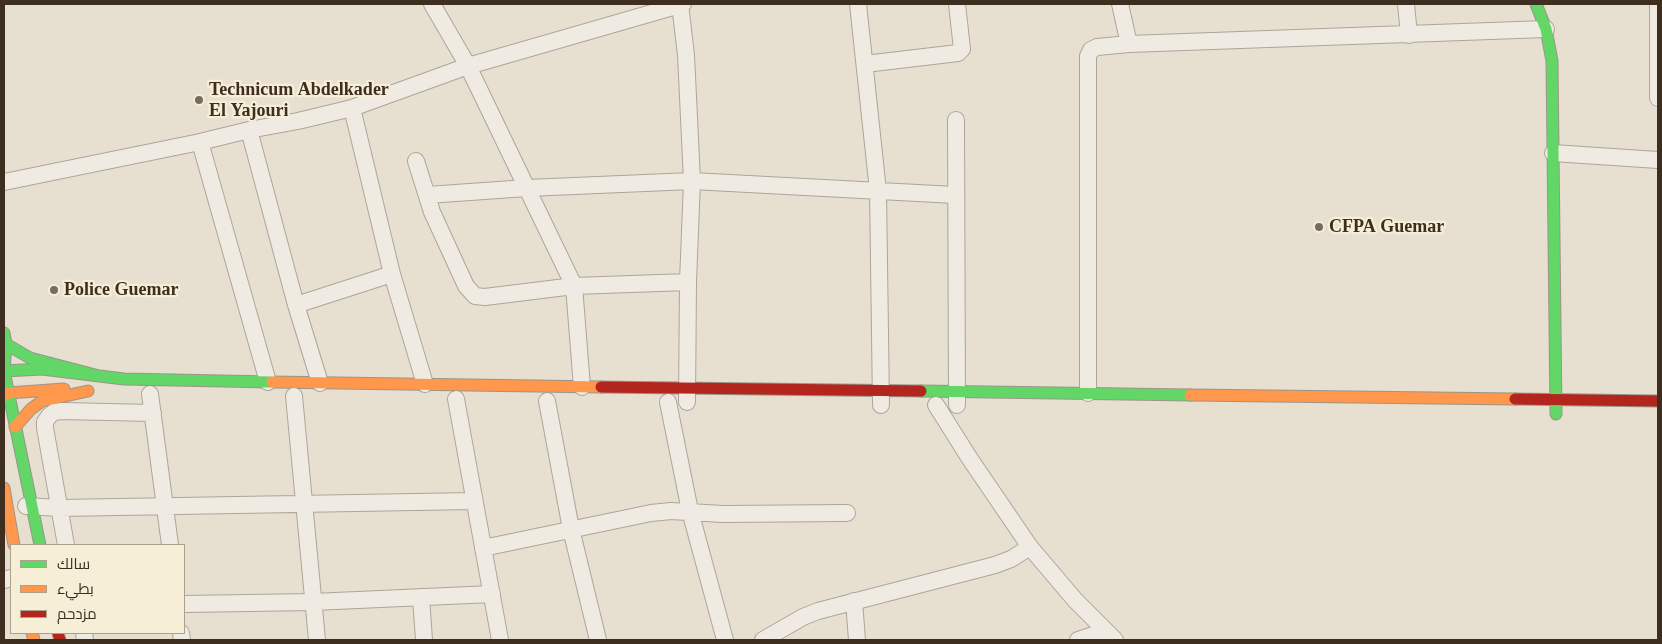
<!DOCTYPE html>
<html>
<head>
<meta charset="utf-8">
<style>
  body { margin:0 }
  #map { position:relative; width:1662px; height:644px; overflow:hidden; background:#e7e0d1; font-family:"Times New Roman",Cairo,serif }
  canvas { display:block }
  .frame { position:absolute; inset:0; border:5px solid #3d2e20; pointer-events:none }
  .legend { position:absolute; left:10px; top:544px; width:175px; height:90px; box-sizing:border-box; background:#f7eed8; border:1px solid #ada18e; margin:0; padding:6px 9px; list-style:none; font-size:15px; color:#3d2e20 }
  .legend li { display:flex; align-items:center; gap:10px; height:25px }
  .legend b { width:25px; border:1px solid #ada18e }
</style>
</head>
<body>
<div id="map">
<canvas width="1662" height="644"></canvas>
<div class="frame"></div>
<ul class="legend">
<li><b style="height:6px;background:#63d668"></b>سالك</li>
<li><b style="height:6px;background:#ff974d"></b>بطيء</li>
<li><b style="height:6px;background:#b3261e"></b>مزدحم</li>
</ul>
</div>
<script>
const ctx = document.querySelector('canvas').getContext('2d');
ctx.lineJoin = 'round';
const toPath = rows => new Path2D(rows.map(r => 'M' + r).join(''));
function strokePath(path, color, width, dash) { ctx.strokeStyle = color; ctx.lineWidth = width; ctx.lineCap = dash ? 'butt' : 'round'; ctx.setLineDash(dash || []); ctx.stroke(path); }
function drawText(font, color, halo, rows, align = 'center') {
  ctx.font = font + ' "Times New Roman",serif'; ctx.lineWidth = 4.5; ctx.setLineDash([]); ctx.textBaseline = 'middle'; ctx.strokeStyle = halo; ctx.fillStyle = color; for (const [text, x, y, turn = 0] of rows) {
    ctx.save(); ctx.translate(x, y); ctx.rotate((+turn || 0) * Math.PI / 180); ctx.textAlign = isNaN(turn) ? turn : align; if (halo) ctx.strokeText(text, 0, 0); ctx.fillText(text, 0, 0); ctx.restore();
  }
}
const street = toPath([
  [432,4,468,66,574,286,582,387],
  [680,4,686,55,692,181,688,282,687,402],
  [858,4,878,191,881,405],
  [1120,4,1129,44,1546,29],
  [1406,4,1409,35],
  [1658,4,1658,98],
  [865,64,958,53,962,49,957,4],
  [352,108,392,274,425,384],
  [956,120,957,405],
  [249,130,296,305,320,383],
  [200,142,249,130,298,121,352,108,468,66,683,4],
  [1553,153,1658,160],
  [416,161,432,212,466,286,475,296,485,297,574,286,688,282],
  [4,182,200,142,268,382],
  [427,195,527,188,692,181,955,195],
  [296,305,392,274],
  [1088,393,1088,56,1091,50,1097,47,1129,44],
  [150,394,170,545],
  [294,396,317,640],
  [456,399,500,640],
  [547,401,571,529,598,640],
  [668,402,690,511,725,640],
  [936,405,970,459,1030,547,1075,600,1115,640],
  [26,506,59,508,474,501],
  [66,545,45,428,45,422,49,416,54,412,62,411,153,413],
  [483,548,651,513,671,511,723,514,847,513],
  [4,580,11,578],
  [421,597,424,640],
  [854,601,857,640],
  [184,604,313,602,492,594],
  [84,633,85,640],
  [181,633,182,640],
  [763,640,803,617,818,611,995,565,1011,559,1030,547],
  [1078,640,1105,631]
]);
const fast = toPath([
  [1536,4,1546,29,1552,61,1556,414],
  [4,333,6,344,4,371,40,545],
  [6,344,30,358,99,376],
  [4,371,42,369,124,379,272,382],
  [921,391,1190,395]
]);
const slow = toPath([
  [272,382,601,387],
  [4,395,8,393,64,389],
  [1190,395,1515,399],
  [15,427,31,409,42,401,88,391],
  [4,488,14,545],
  [32,633,34,640]
]);
const jam = toPath([
  [601,387,921,391],
  [1515,399,1658,401],
  [58,633,60,640]
]);
const markers = [
  [199,100,5,"#786c5e"],
  [1319,227,5,"#786c5e"],
  [54,290,5,"#786c5e"]
];
const poiNames = [
  ["Technicum Abdelkader",209,90],
  ["El Yajouri",209,111],
  ["CFPA Guemar",1329,227],
  ["Police Guemar",64,290]
];
strokePath(street, '#ada599', 18);
strokePath(fast, '#9c958a', 13);
strokePath(slow, '#9c958a', 13);
strokePath(jam, '#9c958a', 13);
strokePath(street, '#efebe3', 16);
strokePath(fast, '#63d668', 11);
strokePath(slow, '#ff974d', 11);
strokePath(jam, '#b3261e', 11);
for (const [x, y, r, color] of markers) { const dot = new Path2D(); dot.arc(x, y, r, 0, 2 * Math.PI); ctx.fillStyle = color; ctx.fill(dot); strokePath(dot, '#f7eed8', 2); }
drawText('bold 18px', '#3d2e20', '#f7eed8', poiNames, 'left');
</script>
</body>
</html>
